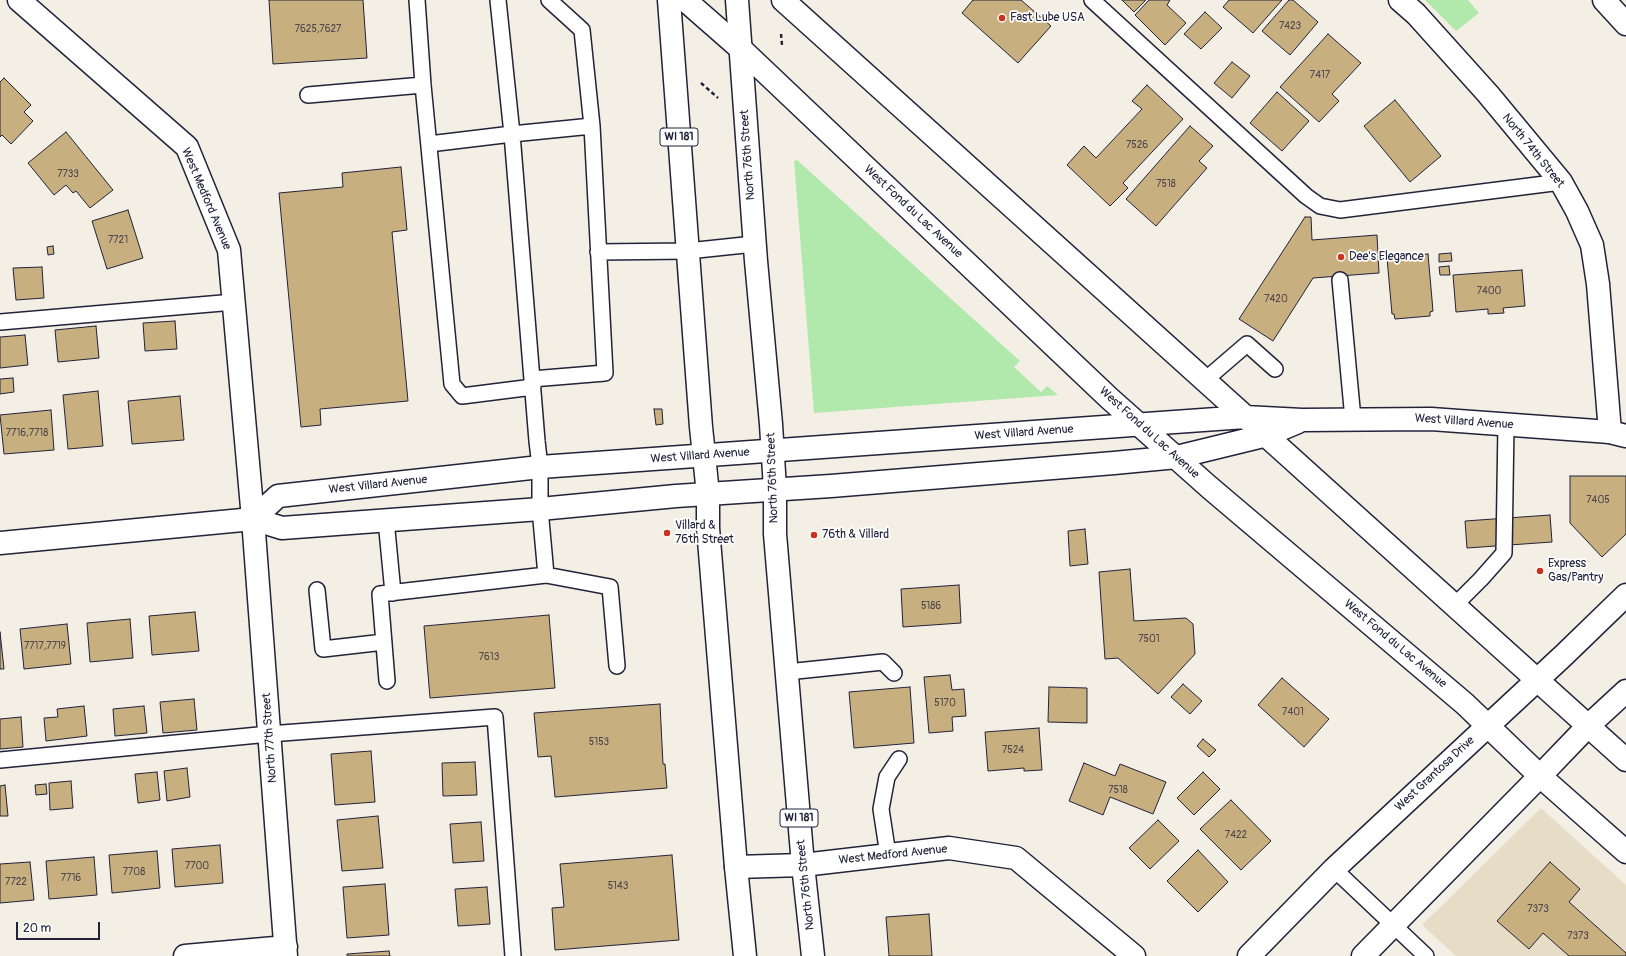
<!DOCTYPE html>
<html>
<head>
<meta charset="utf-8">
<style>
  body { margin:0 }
  #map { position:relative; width:1626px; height:956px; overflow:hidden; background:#f4efe5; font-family:Pangolin,sans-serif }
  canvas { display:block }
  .scale { position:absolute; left:16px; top:922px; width:84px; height:18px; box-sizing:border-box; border:2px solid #22223b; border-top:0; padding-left:5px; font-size:12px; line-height:14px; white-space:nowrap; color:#22223b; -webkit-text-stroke:3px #fff; paint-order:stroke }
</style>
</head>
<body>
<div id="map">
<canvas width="1626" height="956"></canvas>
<div class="scale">20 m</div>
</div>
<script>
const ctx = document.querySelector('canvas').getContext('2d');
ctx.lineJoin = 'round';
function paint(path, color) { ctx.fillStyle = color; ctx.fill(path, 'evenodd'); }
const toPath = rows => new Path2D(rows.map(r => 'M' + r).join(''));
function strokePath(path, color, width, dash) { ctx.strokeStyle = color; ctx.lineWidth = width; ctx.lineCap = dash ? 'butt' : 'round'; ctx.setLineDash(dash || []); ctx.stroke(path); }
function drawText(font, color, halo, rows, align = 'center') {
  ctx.font = font + ' Pangolin,sans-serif'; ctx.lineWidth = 3.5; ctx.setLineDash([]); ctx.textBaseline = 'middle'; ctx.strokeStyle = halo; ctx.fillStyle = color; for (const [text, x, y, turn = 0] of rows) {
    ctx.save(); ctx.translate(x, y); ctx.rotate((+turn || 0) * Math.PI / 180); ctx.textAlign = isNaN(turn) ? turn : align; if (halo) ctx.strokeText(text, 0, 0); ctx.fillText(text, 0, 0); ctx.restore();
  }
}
const built = toPath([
  [1541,808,1626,885,1626,956,1456,956,1422,925]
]);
const green = toPath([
  [1425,0,1468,0,1479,13,1456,31],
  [797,160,1020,361,1014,367,1041,392,1047,386,1058,395,814,413,794,161]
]);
const building = toPath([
  [269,0,363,0,367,58,273,64,269,0],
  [973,0,1021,0,1051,26,1018,63,962,13,973,0],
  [1122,0,1146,0,1134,12,1122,0],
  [1149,0,1170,0,1167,5,1186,23,1165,45,1135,15,1149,0],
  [1229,0,1282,0,1253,33,1223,7,1229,0],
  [1289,0,1293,0,1318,22,1290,55,1262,31,1289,0],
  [1205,12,1222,28,1201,49,1184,34,1205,12],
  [1328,34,1361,63,1332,94,1339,101,1319,122,1280,87,1328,34],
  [1232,62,1250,76,1232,98,1214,83,1232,62],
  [4,78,31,105,24,112,33,121,11,144,2,135,0,137,0,82,4,78],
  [1147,85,1183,119,1123,183,1128,188,1110,206,1067,165,1084,146,1096,158,1142,109,1132,101,1147,85],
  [1277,92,1309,121,1282,151,1250,123,1277,92],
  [1395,100,1441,156,1410,182,1364,126,1395,100],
  [1190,126,1213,146,1199,161,1207,168,1156,226,1126,199,1190,126],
  [66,132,113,190,90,208,76,191,73,193,66,185,54,195,28,163,66,132],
  [401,167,407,230,392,232,408,401,320,409,321,425,301,427,279,193,343,187,342,173,401,167],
  [128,210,143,258,107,269,92,221,128,210],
  [1305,217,1311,217,1312,240,1377,235,1379,273,1313,278,1273,341,1239,319,1305,217],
  [53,246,54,254,48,255,47,247,53,246],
  [1451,253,1452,261,1439,262,1439,254,1451,253],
  [1428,254,1433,311,1430,312,1430,316,1395,319,1394,314,1392,314,1387,258,1428,254],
  [1449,266,1450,275,1440,275,1439,267,1449,266],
  [42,267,44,298,16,300,13,268,42,267],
  [1522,270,1525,306,1503,308,1504,313,1488,314,1488,309,1456,312,1453,275,1522,270],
  [175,321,177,349,145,351,143,323,175,321],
  [96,326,99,358,58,362,55,330,96,326],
  [25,335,28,365,0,368,0,337,25,335],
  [13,378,14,392,0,394,0,379,13,378],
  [98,391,103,446,68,449,63,395,98,391],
  [180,396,184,440,132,444,128,401,180,396],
  [654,409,662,409,663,424,656,425,654,409],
  [51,410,54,450,4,454,0,415,51,410],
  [1570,476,1626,476,1626,534,1602,557,1570,523,1570,476],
  [1550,515,1552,542,1467,548,1465,521,1550,515],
  [1085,529,1088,564,1070,566,1068,531,1085,529],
  [1130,569,1134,621,1186,618,1193,624,1195,654,1158,694,1118,658,1105,659,1099,572,1130,569],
  [959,585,961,623,903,627,901,589,959,585],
  [195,612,199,651,152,655,149,616,195,612],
  [549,615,555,688,430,698,424,626,549,615],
  [130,619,133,658,90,662,87,623,130,619],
  [67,624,71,664,24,669,20,629,67,624],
  [0,632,4,669,0,669,0,632],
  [950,675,952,690,964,689,966,716,952,717,953,731,929,733,924,677,950,675],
  [1282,678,1329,719,1304,747,1258,705,1282,678],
  [1183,684,1202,701,1190,714,1171,697,1183,684],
  [910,687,914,743,854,748,849,692,910,687],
  [1049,687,1087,688,1087,723,1048,722,1049,687],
  [194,699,197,730,163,733,160,702,194,699],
  [660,704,663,764,665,764,667,788,555,797,551,756,538,757,534,713,660,704],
  [84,706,87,736,46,741,44,718,58,717,57,709,84,706],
  [144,706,147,733,115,736,113,709,144,706],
  [21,717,23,747,0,749,0,719,21,717],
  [1039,728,1042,770,1024,771,1024,768,988,771,985,732,1039,728],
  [1203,739,1216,750,1209,757,1197,746,1203,739],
  [371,751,375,802,335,805,331,754,371,751],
  [475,762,477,795,443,796,442,763,475,762],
  [1084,763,1115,776,1120,764,1166,782,1153,814,1110,797,1103,815,1069,801,1084,763],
  [187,768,190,797,167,801,164,771,187,768],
  [157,772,160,800,138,803,135,774,157,772],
  [1203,772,1220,789,1194,815,1177,798,1203,772],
  [71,781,73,808,50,810,49,783,71,781],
  [46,784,47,794,36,795,35,785,46,784],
  [5,785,8,816,0,816,0,786,5,785],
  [1231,800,1271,841,1241,870,1200,829,1231,800],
  [378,816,383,868,342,871,337,820,378,816],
  [1158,820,1179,841,1150,869,1129,848,1158,820],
  [481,822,484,861,453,863,450,824,481,822],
  [220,845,223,883,175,887,172,849,220,845],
  [1198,850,1228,882,1198,912,1167,881,1198,850],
  [157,851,160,888,112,893,109,855,157,851],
  [672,855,679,940,555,950,552,908,564,907,560,864,672,855],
  [94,857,97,895,49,899,46,861,94,857],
  [30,862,34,900,0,903,0,864,30,862],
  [1550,862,1580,889,1569,902,1626,953,1626,956,1569,956,1543,933,1529,949,1497,921,1550,862],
  [385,884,389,935,347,938,343,887,385,884],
  [487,887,490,924,458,926,455,889,487,887],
  [929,914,932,956,889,956,886,917,929,914],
  [389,951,390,956,347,956,347,954,389,951]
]);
const path = toPath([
  [781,34,782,45],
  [701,83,718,98]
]);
const service = toPath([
  [417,0,423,85,452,384,462,396,533,387],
  [549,0,582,30,592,126],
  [1092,0,1306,196,1320,206,1340,210,1561,182],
  [308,95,423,85],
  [429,144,512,134,498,0],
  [598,252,688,251,754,244],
  [1340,280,1353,419],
  [0,322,234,302],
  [532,379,605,373,592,126,512,134,537,441,540,467,540,509,546,575,610,587,617,666],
  [1204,381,1247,344,1275,369],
  [386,520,393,593],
  [317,590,323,649,384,642],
  [1455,605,1481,579,1504,553,1506,424],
  [787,672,883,662,894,673],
  [387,681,380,594,546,575],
  [0,760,269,734,495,717,513,956],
  [888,855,881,809,887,777,899,759],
  [1334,869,1426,956]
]);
const minor = toPath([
  [19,0,187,147,229,250,253,519,286,956],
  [1400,0,1416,14,1488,94,1561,182,1577,211,1592,245,1598,284,1610,432],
  [736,867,803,865,949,848,1016,858,1134,956],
  [185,956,286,947]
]);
const tertiary = toPath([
  [685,0,741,49,1109,398,1209,487,1465,704,1540,776,1626,852],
  [783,0,1626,760],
  [253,519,278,496,540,467,1245,417,1302,420,1431,419,1610,432,1626,436],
  [0,543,253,519,282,528,540,509,676,496,831,486,1114,463,1177,457,1267,435,1298,422],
  [1249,956,1334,869,1564,655,1626,595],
  [1363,956,1540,776,1588,726,1626,691]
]);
const primary = toPath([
  [669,0,701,427,708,494,708,528,736,867,745,956],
  [737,0,756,261,771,424,775,489,775,534,803,865,813,956]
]);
const motorway = toPath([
  [1604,0,1626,24]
]);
const markers = [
  [1002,18,4,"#c8321e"],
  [1341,257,4,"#c8321e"],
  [667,533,4,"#c8321e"],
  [814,535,4,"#c8321e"],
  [1540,571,4,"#c8321e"]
];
const numberNames = [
  ["7423",1290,26],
  ["7625,7627",318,29],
  ["7417",1320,75],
  ["7526",1137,145],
  ["7733",68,174],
  ["7518",1166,184],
  ["7721",118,240],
  ["7400",1489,291],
  ["7420",1276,299],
  ["7716,7718",27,433],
  ["7405",1598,500],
  ["5186",931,606],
  ["7501",1149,639],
  ["7717,7719",45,646],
  ["7613",489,657],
  ["5170",945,703],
  ["7401",1293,712],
  ["5153",599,742],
  ["7524",1013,750],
  ["7518",1118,790],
  ["7422",1236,835],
  ["7700",197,866],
  ["7708",134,872],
  ["7716",71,878],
  ["7722",16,882],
  ["5143",618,886],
  ["7373",1538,909],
  ["7373",1578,936]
];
const shields = [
  [679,137,38],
  [799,818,38]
];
const shieldNames = [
  ["WI 181",679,137],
  ["WI 181",799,818]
];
const poiNames = [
  ["Fast Lube USA",1010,18],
  ["Dee's Elegance",1349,257],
  ["Villard &",675,526],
  ["76th Street",675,540],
  ["76th & Villard",822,535],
  ["Express",1548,564],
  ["Gas/Pantry",1548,578]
];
const streetNames = [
  ["North 74th Street",1533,151,51],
  ["North 76th Street",748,155,-94],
  ["West Medford Avenue",206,199,67],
  ["West Fond du Lac Avenue",913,212,43],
  ["West Villard Avenue",1464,422,4],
  ["West Villard Avenue",1024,433,-4],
  ["West Fond du Lac Avenue",1149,433,42],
  ["West Villard Avenue",700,456,-4],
  ["North 76th Street",773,478,-92],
  ["West Villard Avenue",378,485,-6],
  ["West Fond du Lac Avenue",1395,644,40],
  ["North 77th Street",270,738,-94],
  ["West Grantosa Drive",1435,774,-43],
  ["West Medford Avenue",893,855,-6],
  ["North 76th Street",806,885,-96]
];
paint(built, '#e7dcc6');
paint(green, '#b1e9ac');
paint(building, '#c8af7f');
strokePath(building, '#22223b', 1);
strokePath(service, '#22223b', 18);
strokePath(minor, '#22223b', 25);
strokePath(tertiary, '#22223b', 25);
strokePath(primary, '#22223b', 25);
strokePath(motorway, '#22223b', 25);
strokePath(path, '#22223b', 2.5, [4, 3]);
strokePath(service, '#fff', 15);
strokePath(minor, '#fff', 22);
strokePath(tertiary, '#fff', 22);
strokePath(primary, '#fff', 22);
strokePath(motorway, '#fff', 22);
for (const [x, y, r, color] of markers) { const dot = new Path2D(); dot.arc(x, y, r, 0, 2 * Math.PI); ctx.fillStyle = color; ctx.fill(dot); strokePath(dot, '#fff', 1.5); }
drawText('10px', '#4c454c', null, numberNames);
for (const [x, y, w] of shields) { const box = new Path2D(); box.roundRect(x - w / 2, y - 9, w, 18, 3); ctx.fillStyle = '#fff'; ctx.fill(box); strokePath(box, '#22223b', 1); }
drawText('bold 11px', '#22223b', null, shieldNames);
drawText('12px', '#22223b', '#fff', poiNames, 'left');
drawText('12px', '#22223b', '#fff', streetNames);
</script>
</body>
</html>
